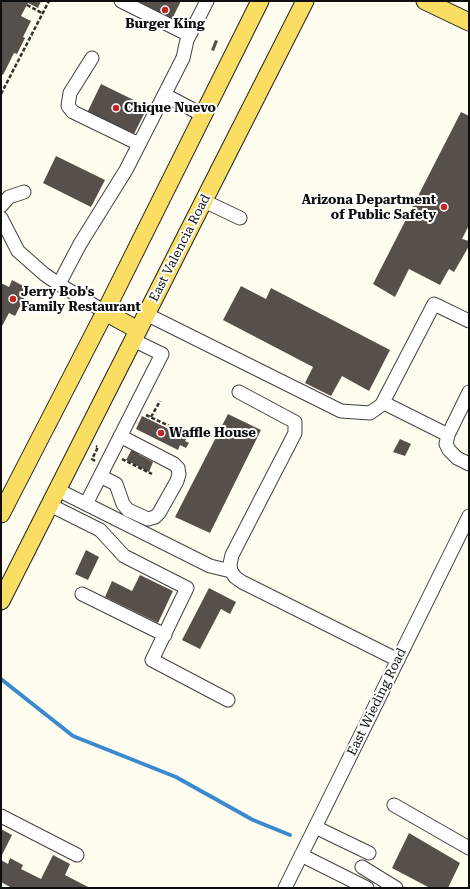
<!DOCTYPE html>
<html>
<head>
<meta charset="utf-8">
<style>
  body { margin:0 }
  #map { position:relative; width:470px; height:889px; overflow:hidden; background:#fffdef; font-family:"Roboto Serif",serif }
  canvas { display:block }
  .frame { position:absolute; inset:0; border:2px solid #0e0e0e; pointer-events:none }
</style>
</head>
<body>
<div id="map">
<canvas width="470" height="889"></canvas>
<div class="frame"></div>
</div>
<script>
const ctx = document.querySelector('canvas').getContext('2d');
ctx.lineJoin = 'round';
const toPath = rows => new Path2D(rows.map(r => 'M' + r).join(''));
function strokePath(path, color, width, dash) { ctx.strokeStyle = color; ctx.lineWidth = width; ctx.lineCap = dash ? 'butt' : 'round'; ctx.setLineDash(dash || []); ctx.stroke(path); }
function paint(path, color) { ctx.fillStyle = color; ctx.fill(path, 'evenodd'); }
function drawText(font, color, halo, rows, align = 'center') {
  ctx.font = font + ' "Roboto Serif",serif'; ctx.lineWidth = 4; ctx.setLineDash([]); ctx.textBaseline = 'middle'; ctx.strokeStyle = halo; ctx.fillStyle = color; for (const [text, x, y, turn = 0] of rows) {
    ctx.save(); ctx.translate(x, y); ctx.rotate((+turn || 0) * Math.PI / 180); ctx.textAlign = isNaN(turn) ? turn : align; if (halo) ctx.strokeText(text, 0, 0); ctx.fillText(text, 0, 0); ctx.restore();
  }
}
const stream = toPath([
  [1,679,73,736,176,777,253,820,290,835]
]);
const building = toPath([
  [1,1,41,1,38,8,28,3,21,16,31,21,23,37,25,38,17,54,14,53,3,75,1,74],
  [134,1,181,1,172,19],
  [215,40,218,41,214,51,211,50],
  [101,84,142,104,144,114,133,136,87,113],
  [461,112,469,116,469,225,462,239,469,241,469,246,454,272,449,269,440,285,409,269,395,297,373,284],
  [56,156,105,180,91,207,43,183],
  [12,280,29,289,15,316,9,313,1,328,1,283,9,287],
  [241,286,266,299,271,288,390,350,369,391,342,376,331,396,305,383,313,367,223,320],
  [228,414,261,430,210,533,175,517],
  [142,416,187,438,185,441,189,443,186,448,180,445,178,450,136,429],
  [400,439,411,444,405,456,393,452],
  [132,449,138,453,138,454,153,462,149,472,126,460],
  [86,550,99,557,88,580,75,574],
  [140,575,173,591,158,623,105,597,112,581,132,591],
  [209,588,236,602,230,614,221,609,200,649,182,640],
  [1,829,12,835,1,857],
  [409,833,460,863,448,888,430,888,392,868],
  [53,855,70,864,65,875,90,888,12,888,1,882,1,860,8,864,10,858,23,865,21,869,41,879]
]);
const path = toPath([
  [27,5,42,13],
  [1,94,49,1],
  [146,415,184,433],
  [151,417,160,401],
  [122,459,152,474],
  [95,461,92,459,98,447,96,446]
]);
const minor = toPath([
  [121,1,189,35],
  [92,58,70,93,68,106,73,112,139,144],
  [165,95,203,115],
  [204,201,240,218],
  [1,206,9,197,24,192],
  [1,218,18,251,44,274,60,285,105,312],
  [60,282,80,244,126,170,183,58,187,40,207,1],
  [146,314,341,411,370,413,384,403,448,435,446,444,449,450,457,458,469,464],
  [239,392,295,422,295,433,232,555,230,564,231,571,235,577,242,582,398,660],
  [382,404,434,304,469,321],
  [448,435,469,392],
  [100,476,116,484,123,504,128,510,148,519,155,517,159,513,177,481,179,474,178,468,174,464,120,436],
  [58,490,210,566,231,571],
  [86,504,162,354,133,340],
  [50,505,100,530,124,556,187,588,152,660,228,700],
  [82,594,165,635],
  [394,805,469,848],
  [1,816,77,855],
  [315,827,369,853],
  [301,855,367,888],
  [362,867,396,888],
  [285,888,469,516]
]);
const major = toPath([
  [425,1,469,22],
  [105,312,138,330],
  [1,514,105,312,260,1],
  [1,601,305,1]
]);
const markers = [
  [165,10,4,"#c02624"],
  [116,108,4,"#c02624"],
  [444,207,4,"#c02624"],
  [13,299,4,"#c02624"],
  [161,433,4,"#c02624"]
];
const poiNames = [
  ["Burger King",165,24,"center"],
  ["Chique Nuevo",124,108],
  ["Arizona Department",436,200,"right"],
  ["of Public Safety",436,215,"right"],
  ["Jerry Bob's",21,292],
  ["Family Restaurant",21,307],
  ["Waffle House",169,433]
];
const streetNames = [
  ["East Valencia Road",180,248,-63],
  ["East Wieding Road",377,702,-64]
];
strokePath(stream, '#398acf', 4);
paint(building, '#57504a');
strokePath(minor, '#414141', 15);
strokePath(major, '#1f1f1f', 19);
strokePath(path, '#303030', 2.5, [4, 2]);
strokePath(minor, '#fff', 13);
strokePath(major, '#fade64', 17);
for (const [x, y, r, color] of markers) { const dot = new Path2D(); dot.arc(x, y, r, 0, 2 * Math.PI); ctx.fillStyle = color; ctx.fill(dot); strokePath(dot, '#fff', 1.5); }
drawText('bold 13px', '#0e0e0e', '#fff', poiNames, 'left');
drawText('13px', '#0e0e0e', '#fff', streetNames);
</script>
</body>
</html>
